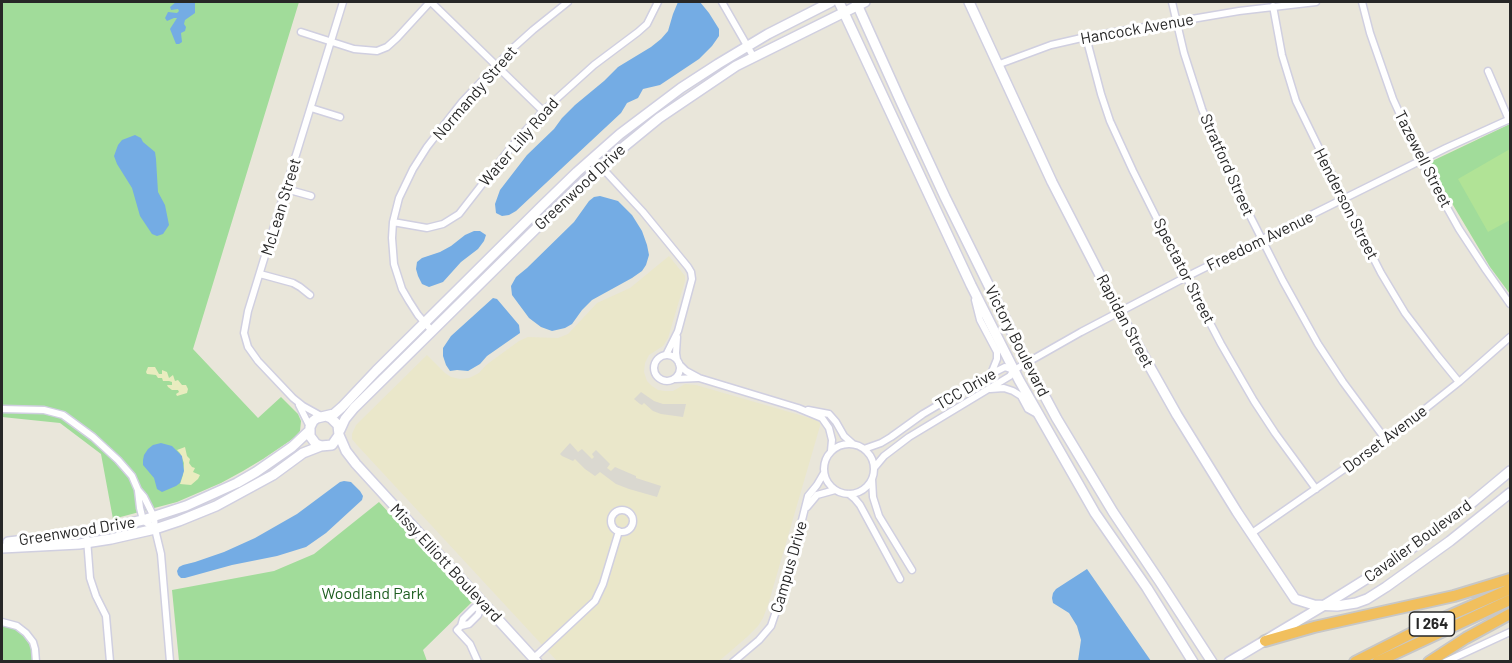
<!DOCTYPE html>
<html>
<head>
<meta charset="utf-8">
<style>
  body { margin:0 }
  #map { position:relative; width:1512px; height:663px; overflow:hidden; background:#e9e6da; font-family:Barlow,sans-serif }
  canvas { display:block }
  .frame { position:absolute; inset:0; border:3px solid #272727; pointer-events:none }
</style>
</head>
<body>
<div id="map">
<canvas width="1512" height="663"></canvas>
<div class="frame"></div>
</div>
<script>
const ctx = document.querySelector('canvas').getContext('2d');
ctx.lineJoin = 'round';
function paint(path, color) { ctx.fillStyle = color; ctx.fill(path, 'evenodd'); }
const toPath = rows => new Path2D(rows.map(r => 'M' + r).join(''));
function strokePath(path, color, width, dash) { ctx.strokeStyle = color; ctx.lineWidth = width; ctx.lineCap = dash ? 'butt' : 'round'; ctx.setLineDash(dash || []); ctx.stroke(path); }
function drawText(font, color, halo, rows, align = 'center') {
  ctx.font = font + ' Barlow,sans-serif'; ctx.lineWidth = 6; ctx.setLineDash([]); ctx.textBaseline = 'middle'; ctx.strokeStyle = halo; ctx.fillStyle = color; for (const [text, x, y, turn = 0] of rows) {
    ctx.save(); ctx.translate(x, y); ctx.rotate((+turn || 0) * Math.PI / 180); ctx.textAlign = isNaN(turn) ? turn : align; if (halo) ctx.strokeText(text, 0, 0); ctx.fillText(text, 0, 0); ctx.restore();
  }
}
const education = toPath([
  [669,256,685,276,685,281,668,338,663,346,649,355,645,363,644,372,647,381,652,386,658,390,665,391,673,391,685,384,696,385,817,420,820,423,820,426,768,605,763,618,758,626,747,637,718,662,557,661,356,444,352,439,352,434,356,425,427,355,445,373,451,377,460,379,469,378,479,373,486,365,519,341,528,337,558,338,568,334,597,303,630,288]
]);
const green = toPath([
  [2,2,299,2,193,349,258,418,281,397,298,414,301,421,300,431,294,438,263,459,243,471,221,483,177,502,113,519,101,454,60,423,2,417],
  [1510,124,1510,294,1490,267,1428,163],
  [379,502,472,602,423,650,427,661,179,661,172,590,274,571,314,554],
  [2,626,15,629,24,636,31,647,33,661,2,661]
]);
const sand = toPath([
  [148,367,155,367,159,374,162,374,162,370,167,372,169,378,173,375,175,381,178,380,182,385,186,385,188,389,187,393,177,396,176,394,179,392,178,390,172,390,168,387,167,385,172,385,172,382,169,381,163,381,162,378,158,378,156,375,147,374,146,372],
  [185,447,187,456,190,459,189,463,192,467,195,468,193,472,200,475,198,479,191,485,180,484,183,475,184,463,180,453,177,450]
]);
const pitch = toPath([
  [1510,149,1510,220,1488,232,1458,179]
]);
const plaza = toPath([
  [641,392,654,401,663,404,686,404,683,417,661,414,653,411,644,403,642,405,640,404,634,399],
  [570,443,578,452,582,449,592,459,594,457,592,454,596,450,610,464,607,468,611,471,615,467,636,476,636,478,661,486,657,497,629,489,616,484,600,472,595,476,585,469,575,459,573,461,562,456,560,454]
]);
const water = toPath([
  [176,2,195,2,195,13,185,20,184,24,186,27,185,31,181,33,182,42,179,44,176,44,170,29,177,18,174,18,167,21,165,18,168,12,177,13,179,11,178,9,171,10,170,7],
  [678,2,700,2,709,13,719,29,719,36,712,46,699,59,660,85,643,89,638,98,627,103,621,113,516,211,509,215,502,216,496,213,495,204,500,190,527,155,554,129,562,118,575,105,604,81,618,67,651,47,661,39,668,31,673,14],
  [135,135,141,138,143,142,155,152,156,159,158,192,165,205,169,225,163,234,157,236,152,234,140,216,132,188,117,164,114,156,118,145,122,140],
  [600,196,618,201,632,215,642,231,647,245,649,255,646,265,642,271,632,278,592,300,582,310,572,324,565,328,552,331,541,327,529,318,512,295,511,286,516,277,527,268,574,222,589,201,594,197],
  [474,231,480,231,486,235,484,241,478,249,461,262,443,282,429,287,422,284,418,276,416,269,417,262,422,258,440,252,451,246,465,235],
  [493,298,497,299,519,325,520,333,487,356,480,364,468,371,457,370,450,371,446,365,443,356,443,348,451,336],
  [161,443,172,446,182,456,184,471,180,483,176,486,162,492,157,489,154,478,143,465,143,460,144,455,148,449,153,445],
  [344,481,351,482,360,491,363,496,362,500,326,533,306,547,277,556,232,565,185,578,181,578,178,575,177,571,179,567,183,565,195,562,224,552,255,538,297,514,340,482],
  [1087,569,1151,661,1078,661,1081,640,1077,626,1069,613,1053,603,1052,598,1053,593,1056,589]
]);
const street = toPath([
  [431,2,543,111],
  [722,2,753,56],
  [1172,2,1184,53,1202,109,1216,144,1237,190,1283,281,1318,344,1343,382,1386,440],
  [1362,2,1370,33,1393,99,1421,161,1459,229,1486,270,1510,304],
  [1273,6,1282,55,1296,101,1355,222,1381,273,1405,313,1437,355,1459,382],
  [301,32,354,49,377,51,387,47,397,38,430,2],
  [1086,37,1101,94,1110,121,1133,171,1186,277,1221,344,1254,401,1275,433,1316,489],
  [997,65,1051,45,1086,37,1239,11,1316,2],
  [1488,71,1509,120],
  [311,108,340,117],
  [593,158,643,212,688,267,691,272,692,279,678,331,666,355],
  [286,189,311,196],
  [393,222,427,228,443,224,459,214,512,146,543,111,594,65,638,32,647,24,658,2],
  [260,274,293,283,300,287,310,295],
  [975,300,980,320,997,352,997,359,991,374],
  [432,331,418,315,409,301,402,289,394,264,392,238,393,222,399,198,413,169,427,147,462,102,513,48,533,30,568,2],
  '654 368a13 13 0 1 1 26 0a13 13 0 1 1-26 0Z',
  [677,360,676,353,677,337],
  [679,364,686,371,699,378,798,408,822,418,829,428,832,440,831,451],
  [675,379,698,378],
  [990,389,1004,388,1013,391,1021,396,1028,409,1037,414],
  [299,405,310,427],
  [2,409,44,410,63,415,93,437,118,460,132,476,138,490,144,497,154,517,155,529,161,554,170,662],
  [808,410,829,414,836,422,844,436,853,444],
  [321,416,303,406,293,398,258,361,248,347,244,333,248,311,343,2],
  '824 469a25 25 0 1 1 50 0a25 25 0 1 1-50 0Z',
  [864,449,881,443,891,437,923,414,991,374,1005,367,1013,370],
  [874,468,884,456,909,437,1005,379,1010,376,1014,370,1081,332,1186,277,1446,148,1510,119],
  [872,479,873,497,879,516,912,570],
  [138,491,140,508,143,520,155,529],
  [849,494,855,499,860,505,900,579],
  [807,507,817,495,835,490],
  '611 521a11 11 0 1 1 22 0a11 11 0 1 1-22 0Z',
  [1252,533,1386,440,1459,382,1510,337],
  [87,539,90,578,96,596,106,616,110,662],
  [2,622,17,626,26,633,33,642,35,649,36,662],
  [461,626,469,624,478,615,481,607,474,608,463,619,461,626,457,630,470,644,478,662],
  [534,658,595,601,603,584,619,531],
  [733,662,759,640,771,626,788,576,808,496,817,485,824,473],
  [1445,662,1510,632]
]);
const secondary = toPath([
  [839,2,971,285,1019,380,1095,513,1147,588,1193,662],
  [856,2,901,102,945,197,1027,363,1057,419,1113,512,1160,582,1212,662],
  [969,2,1052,182,1119,312,1177,415,1237,512,1295,599,1314,605,1337,606,1356,603,1367,599,1386,587,1450,541,1510,493],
  [326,416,331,418,338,425,339,435,332,445,321,446,316,444,310,436,310,427,313,421,317,418,334,414,342,407,376,371,542,206,577,172,620,134,681,88,718,64,768,34,831,2],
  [340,430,345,419,354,408,576,189,626,145,659,118,736,66,865,2],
  [339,435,346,451,356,464,537,662],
  [8,542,61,536,108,528,143,520,186,506,237,483,256,472,292,447,309,431],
  [2,548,79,544,111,539,155,529,179,521,216,506,273,475,303,453,321,446],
  [1229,662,1323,606,1379,571,1419,543,1468,506,1510,471]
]);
const highway = toPath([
  [1265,641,1314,627,1454,596,1510,579],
  [1355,662,1426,626,1510,589],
  [1377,662,1510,600],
  [1429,662,1466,638,1510,614]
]);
const shields = [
  [1432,624,45]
];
const shieldNames = [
  ["I 264",1432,624]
];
const streetNames = [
  ["Hancock Avenue",1137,29,-10],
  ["Normandy Street",475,93,-49],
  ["Water Lilly Road",519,142,-49],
  ["Tazewell Street",1423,159,63],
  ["Stratford Street",1227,165,66],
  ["Greenwood Drive",580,187,-43],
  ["Henderson Street",1346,204,63],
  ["McLean Street",281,207,-73],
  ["Freedom Avenue",1260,241,-26],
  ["Spectator Street",1184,271,63],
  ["Rapidan Street",1125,321,62],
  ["Victory Boulevard",1017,341,63],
  ["TCC Drive",966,389,-30],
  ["Dorset Avenue",1385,439,-37],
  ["Greenwood Drive",77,531,-9],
  ["Cavalier Boulevard",1418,541,-36],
  ["Missy Elliott Boulevard",446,563,47],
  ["Campus Drive",789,567,-74]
];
const parkNames = [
  ["Woodland Park",373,594]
];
paint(education, '#eae7ca');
paint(green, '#a1dc9a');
paint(sand, '#e9ecbf');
paint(pitch, '#b1e396');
paint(plaza, '#dad8d0');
paint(water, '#74ace4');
strokePath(street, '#d0cfe0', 9);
strokePath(secondary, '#d0cfe0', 12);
strokePath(highway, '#c7c7c7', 14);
strokePath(street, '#fff', 6);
strokePath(secondary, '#fff', 9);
strokePath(highway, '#f1bf5d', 10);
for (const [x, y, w] of shields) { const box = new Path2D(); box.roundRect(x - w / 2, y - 12, w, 24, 4.5); ctx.fillStyle = '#fff'; ctx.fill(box); strokePath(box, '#272727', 1.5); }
drawText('bold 15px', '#272727', null, shieldNames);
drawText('16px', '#272727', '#fff', streetNames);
drawText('16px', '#1e5e20', '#fff', parkNames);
</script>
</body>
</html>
